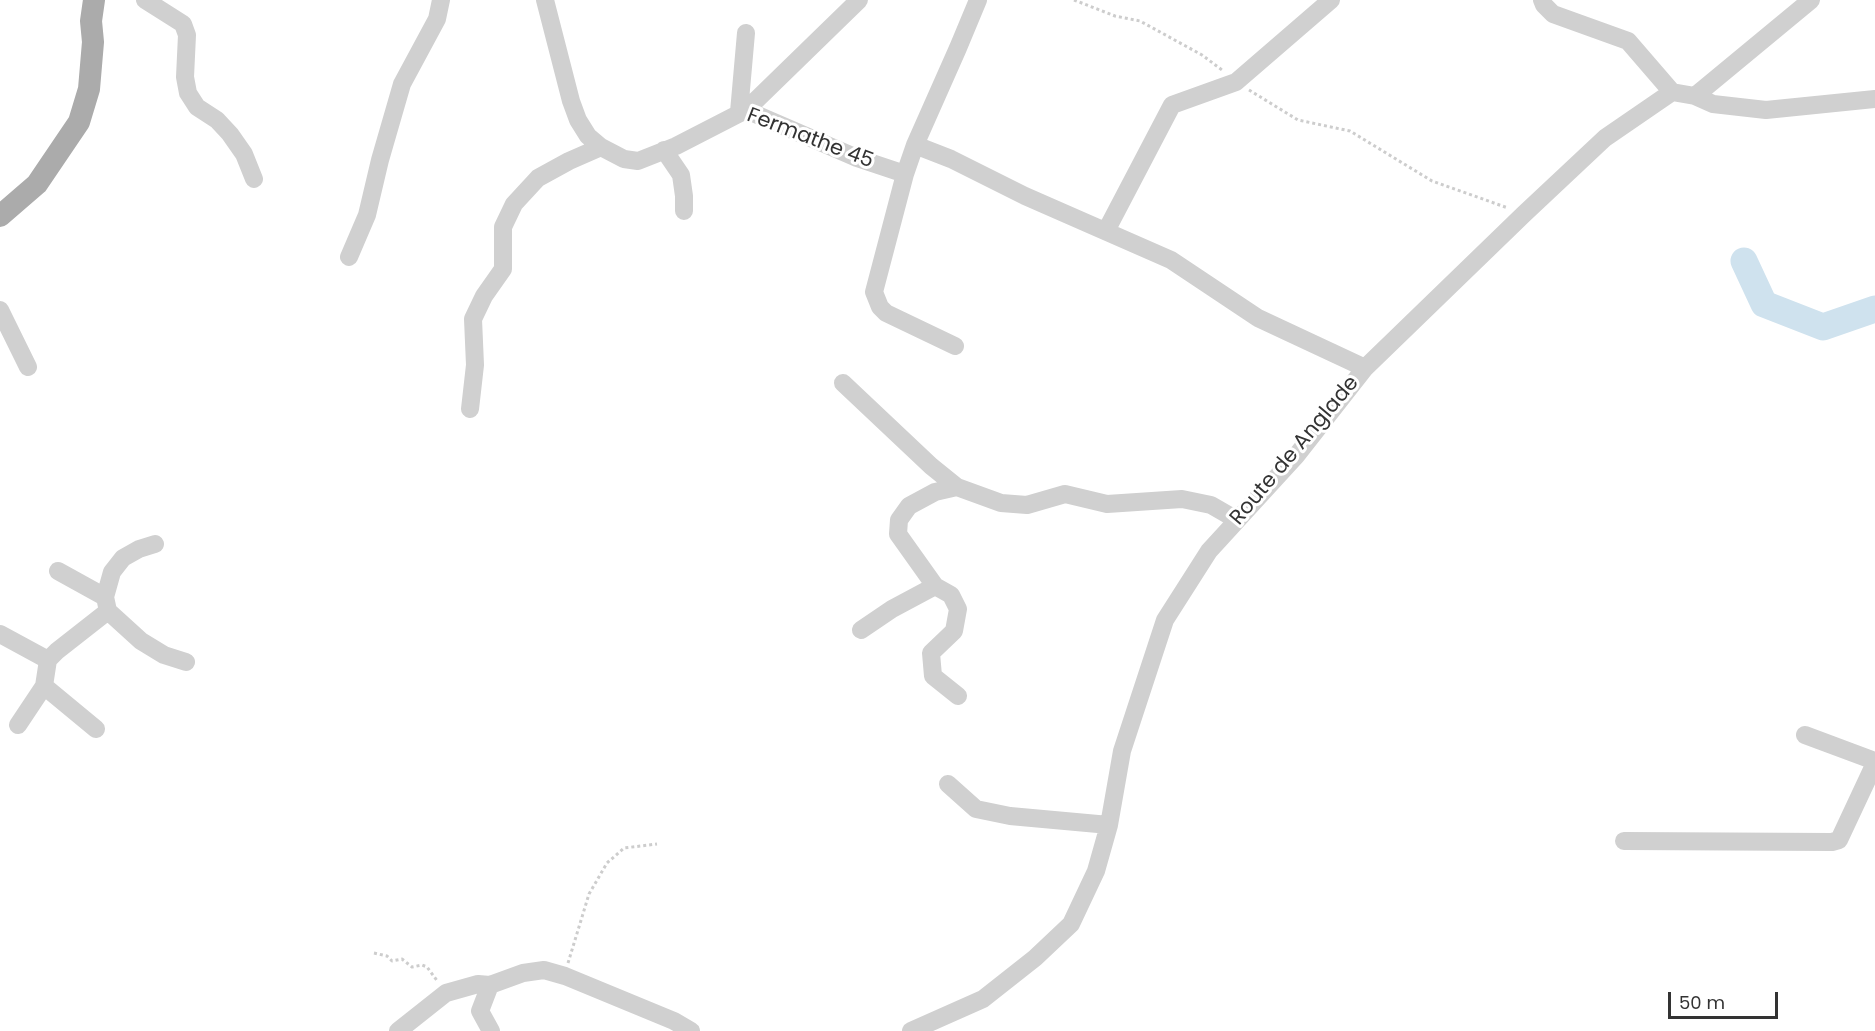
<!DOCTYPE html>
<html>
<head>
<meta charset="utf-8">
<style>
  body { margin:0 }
  #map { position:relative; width:1875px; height:1031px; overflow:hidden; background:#fff; font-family:Poppins,sans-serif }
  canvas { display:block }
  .scale { position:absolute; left:1668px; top:992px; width:110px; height:27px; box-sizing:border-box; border:3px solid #333; border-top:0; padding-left:8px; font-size:18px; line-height:21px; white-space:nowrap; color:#333; -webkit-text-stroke:4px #fff; paint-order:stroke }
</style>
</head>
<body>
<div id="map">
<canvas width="1875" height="1031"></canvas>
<div class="scale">50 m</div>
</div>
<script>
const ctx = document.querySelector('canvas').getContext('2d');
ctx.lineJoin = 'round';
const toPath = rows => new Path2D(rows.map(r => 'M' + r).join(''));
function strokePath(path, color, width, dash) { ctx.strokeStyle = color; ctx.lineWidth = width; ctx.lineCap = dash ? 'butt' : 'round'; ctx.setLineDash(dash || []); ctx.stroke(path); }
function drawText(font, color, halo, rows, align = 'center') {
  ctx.font = font + ' Poppins,sans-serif'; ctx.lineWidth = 6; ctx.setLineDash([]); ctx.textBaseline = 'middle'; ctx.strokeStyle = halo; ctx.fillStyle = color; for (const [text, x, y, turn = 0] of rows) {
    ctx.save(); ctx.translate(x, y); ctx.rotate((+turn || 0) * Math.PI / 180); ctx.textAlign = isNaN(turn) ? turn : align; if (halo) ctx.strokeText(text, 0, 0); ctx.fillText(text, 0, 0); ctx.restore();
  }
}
const river = toPath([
  [1744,261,1764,304,1823,327,1875,309]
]);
const path = toPath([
  [1074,0,1115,16,1140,21,1202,55,1222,70],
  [1249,90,1298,120,1350,131,1432,181,1508,208],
  [374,953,387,956,392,961,402,959,412,967,422,965,427,967,438,982],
  [568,963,589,894,607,863,624,848,657,844]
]);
const minor = toPath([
  [145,0,183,24,187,35,185,77,188,93,197,107,217,120,230,134,244,154,254,179],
  [545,0,571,101,578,120,588,136,601,147,624,159,638,161,676,146,746,110,857,158,905,174],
  [1542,0,1544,5,1553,14,1628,41,1672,92],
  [1695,96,1811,0],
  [746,110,859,0],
  [739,112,746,33],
  [915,145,951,159,1025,196,1171,260,1258,318,1365,368],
  [664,150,681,175,684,196,684,211],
  [1106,231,1172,105,1236,82,1331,0],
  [349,257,367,215,380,160,402,84,437,19,441,0],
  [0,310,28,367],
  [955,346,886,313,880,307,874,292,905,174,915,145,958,48,978,0],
  [843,383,931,466,957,487,1001,503,1027,505,1065,494,1107,504,1182,499,1211,505,1237,520],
  [470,409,475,365,473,319,484,296,503,269,503,227,514,204,538,178,569,161,601,147],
  [957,487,935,492,909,506,899,520,898,534,935,586,951,595,958,609,954,631,931,653,933,676,958,696],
  [58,571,105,597],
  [108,611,141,641,164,655,186,662],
  [861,630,892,609,935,586],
  [0,634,48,660],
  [44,686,96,729],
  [18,725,44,686,48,660,57,651,108,611,105,597,112,572,123,558,139,549,155,544],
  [1805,735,1875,761],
  [948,784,976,809,1010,816,1109,825],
  [1624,841,1832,842,1839,840,1875,763],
  [490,985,480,1011,491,1031],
  [398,1031,446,993,478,984,490,985,523,973,544,970,565,976,674,1021,691,1031],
  [911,1031,983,999,1035,958,1071,924,1096,871,1109,825,1122,751,1165,620,1209,551,1296,456,1365,368,1524,214,1605,138,1672,92,1695,96,1713,104,1766,110,1875,99]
]);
const major = toPath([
  [0,216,37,184,79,122,89,89,93,42,91,21,94,0]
]);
const streetNames = [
  ["Fermathe 45",810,139,21],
  ["Route de Anglade",1295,451,-50]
];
strokePath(river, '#cfe2ee', 27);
strokePath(path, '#cdcdcd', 3, [3, 3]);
strokePath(minor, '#d0d0d0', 18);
strokePath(major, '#ababab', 22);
drawText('21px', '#333', '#fff', streetNames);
</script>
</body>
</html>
